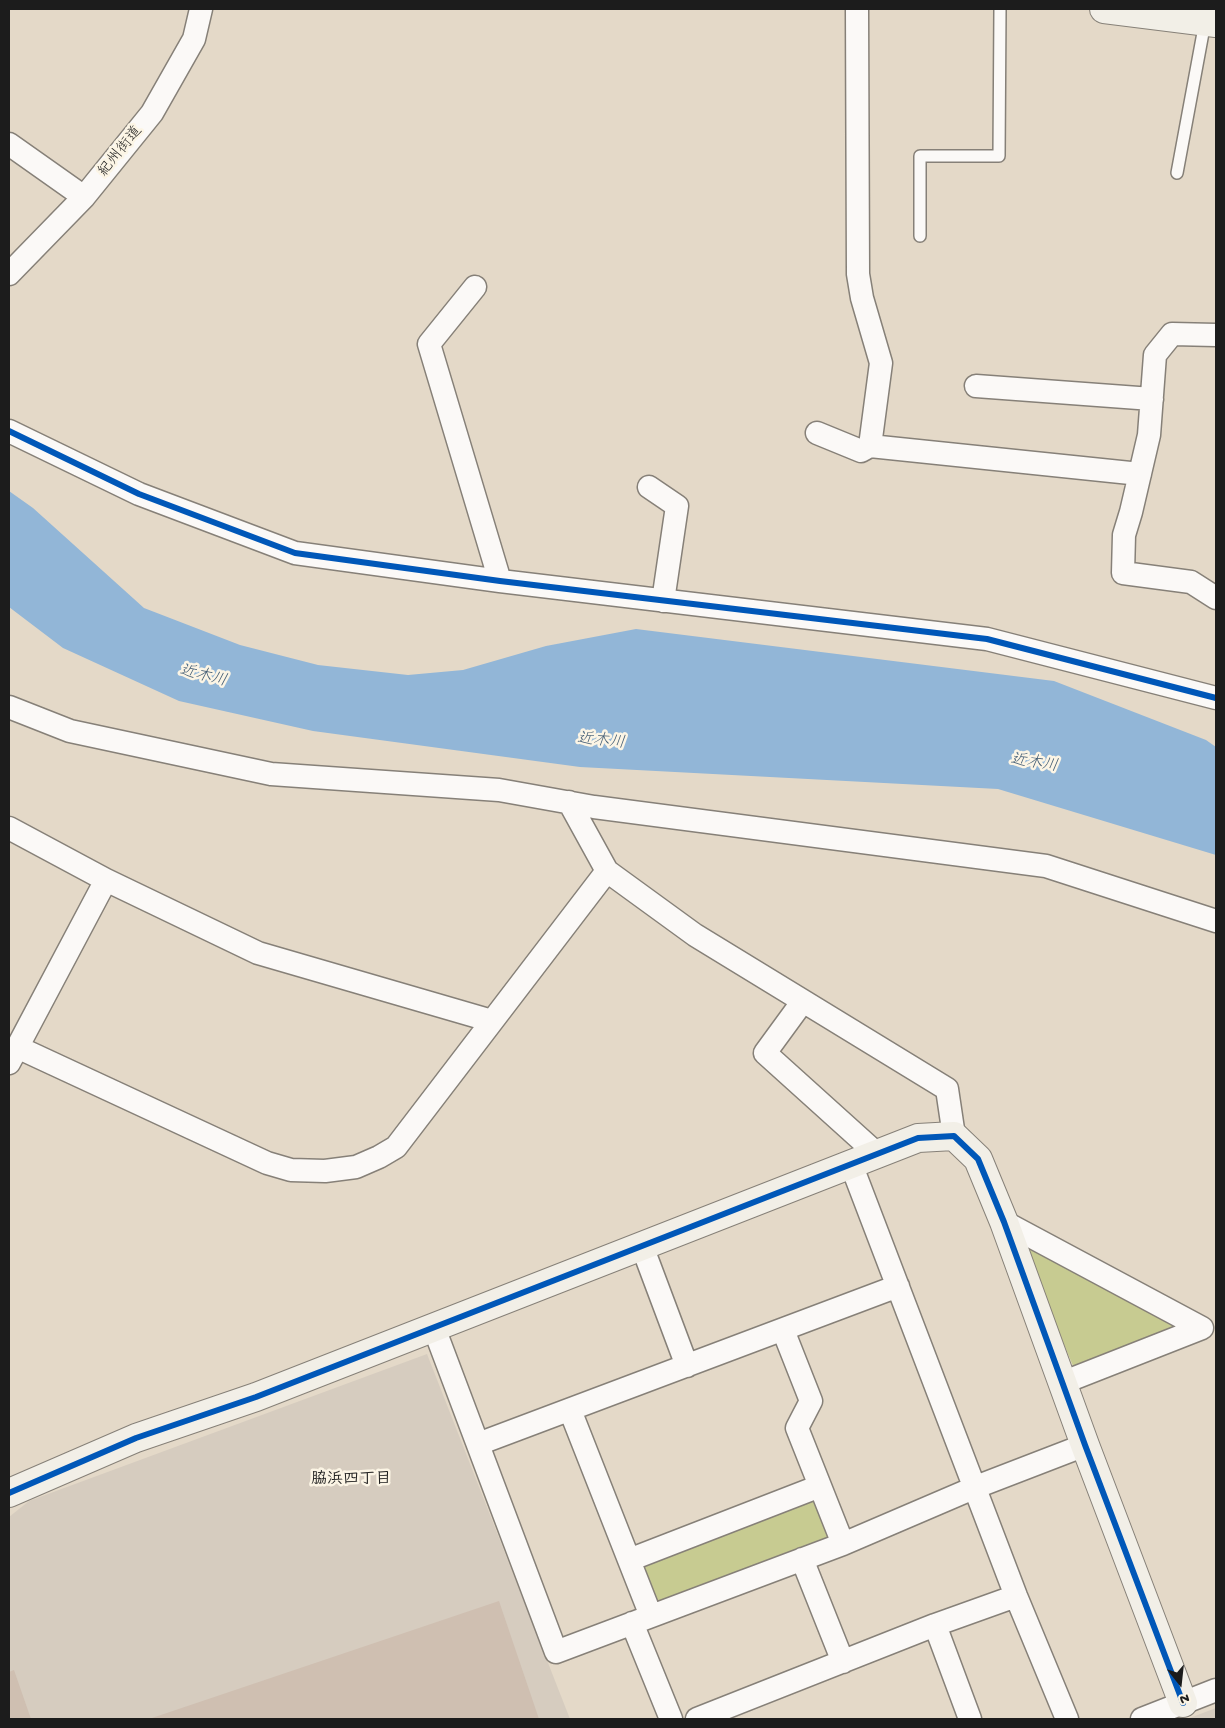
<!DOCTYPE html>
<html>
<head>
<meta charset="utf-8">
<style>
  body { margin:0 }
  #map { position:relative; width:1225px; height:1728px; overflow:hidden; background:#e4d9c8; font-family:"Gochi Hand",sans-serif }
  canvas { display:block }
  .frame { position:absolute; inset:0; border:10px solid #1c1c1c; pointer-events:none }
  .north { position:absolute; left:1155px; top:1658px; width:50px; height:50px; -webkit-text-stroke:4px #fcf5e5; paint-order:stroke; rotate:164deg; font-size:14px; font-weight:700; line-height:20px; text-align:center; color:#1c1c1c }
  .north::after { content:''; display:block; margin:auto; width:18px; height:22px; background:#1c1c1c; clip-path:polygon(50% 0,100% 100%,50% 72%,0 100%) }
</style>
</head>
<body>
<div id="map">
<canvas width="1225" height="1728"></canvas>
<div class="frame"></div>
<div class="north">N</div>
</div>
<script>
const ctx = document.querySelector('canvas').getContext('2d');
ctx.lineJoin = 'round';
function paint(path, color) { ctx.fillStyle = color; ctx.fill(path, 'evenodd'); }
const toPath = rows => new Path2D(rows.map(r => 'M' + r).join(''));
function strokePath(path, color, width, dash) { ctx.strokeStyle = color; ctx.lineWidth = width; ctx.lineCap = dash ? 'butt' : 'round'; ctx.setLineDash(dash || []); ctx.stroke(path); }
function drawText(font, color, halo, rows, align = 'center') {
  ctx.font = font + ' "Gochi Hand","Klee One",sans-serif'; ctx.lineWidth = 5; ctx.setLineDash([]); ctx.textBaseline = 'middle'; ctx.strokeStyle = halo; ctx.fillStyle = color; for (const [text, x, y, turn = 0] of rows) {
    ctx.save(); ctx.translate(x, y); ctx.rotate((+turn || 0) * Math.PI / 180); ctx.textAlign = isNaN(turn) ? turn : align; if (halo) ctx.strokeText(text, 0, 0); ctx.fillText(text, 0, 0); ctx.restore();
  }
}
const industrial = toPath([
  [427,1354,570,1719,9,1719,9,1517,29,1501],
  [1216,1708,1216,1719,1187,1719]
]);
const green = toPath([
  [1020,1240,1183,1327,1076,1373],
  [816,1494,833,1539,656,1605,642,1561]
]);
const water = toPath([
  [9,491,33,508,144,608,240,645,318,665,408,675,463,670,546,646,636,629,1054,681,1206,740,1216,747,1216,855,998,789,580,767,313,731,179,701,63,648,9,607]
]);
const building = toPath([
  [499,1601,539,1719,149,1719],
  [14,1670,31,1719,9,1719,9,1672]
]);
const lane = toPath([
  [1177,173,1205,22],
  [920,236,920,156,999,156,1000,9]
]);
const street = toPath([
  [9,144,84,197],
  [9,274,84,197,152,113,194,39,201,9],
  [475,287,429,344,500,581],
  [1216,335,1172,334,1155,355,1149,435,1131,512,1124,535,1123,573,1191,582,1216,598],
  [976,386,1152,399],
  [9,431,139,494,295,553,500,581,987,639,1216,698],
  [817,433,861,451,870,446,881,363,862,298,858,274,857,9],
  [870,446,1140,474],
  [649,487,677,506,663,601],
  [9,707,70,731,271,774,499,790,594,807,1046,866,1216,921],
  [569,802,607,871,695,935,947,1089,954,1136],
  [9,828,106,880,258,953,492,1021],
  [803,1001,765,1053,877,1154],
  [17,1047,267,1163,291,1170,325,1171,356,1167,379,1157,396,1147,607,871],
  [9,1063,106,880],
  [851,1164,1016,1596,1067,1719],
  [1004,1222,1202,1328,1062,1383],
  [642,1246,687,1366],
  [434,1328,556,1652,843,1544,976,1487,1085,1445],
  [783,1330,811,1401,797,1428,843,1544],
  [570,1410,651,1616],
  [478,1444,898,1286],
  [802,1559,843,1662],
  [629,1560,820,1486],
  [632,1623,671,1719],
  [935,1625,970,1719],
  [697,1719,935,1625,1016,1596],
  [1142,1719,1216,1690]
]);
const secondary = toPath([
  [1104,9,1216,23],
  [9,1493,136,1438,256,1397,918,1138,954,1136,978,1159,1004,1222,1085,1445,1183,1703]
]);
const cycleway = toPath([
  [9,431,139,494,295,553,500,581,987,639,1216,698],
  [9,1493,136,1438,256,1397,918,1138,954,1136,978,1159,1004,1222,1085,1445,1183,1703]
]);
const streetNames = [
  ["紀州街道",121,152,-51]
];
const waterNames = [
  ["近木川",203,677,14],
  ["近木川",601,742,6],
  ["近木川",1034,764,9]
];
const neighbourhoodNames = [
  ["脇浜四丁目",351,1481]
];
paint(industrial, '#d6ccbf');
paint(green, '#c7cb91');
paint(water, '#92b6d7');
paint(building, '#cfbfb1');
strokePath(lane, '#868078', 14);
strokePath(street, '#868078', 25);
strokePath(secondary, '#868078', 30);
strokePath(lane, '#fbf9f7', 11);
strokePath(street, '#fbf9f7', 22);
strokePath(secondary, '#f2efe7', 28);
strokePath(cycleway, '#0057b8', 6);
drawText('15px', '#1c1c1c', '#fcf5e5', streetNames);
drawText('italic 16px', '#415b73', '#fcf5e5', waterNames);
drawText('bold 16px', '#1c1c1c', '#fcf5e5', neighbourhoodNames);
</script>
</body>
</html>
